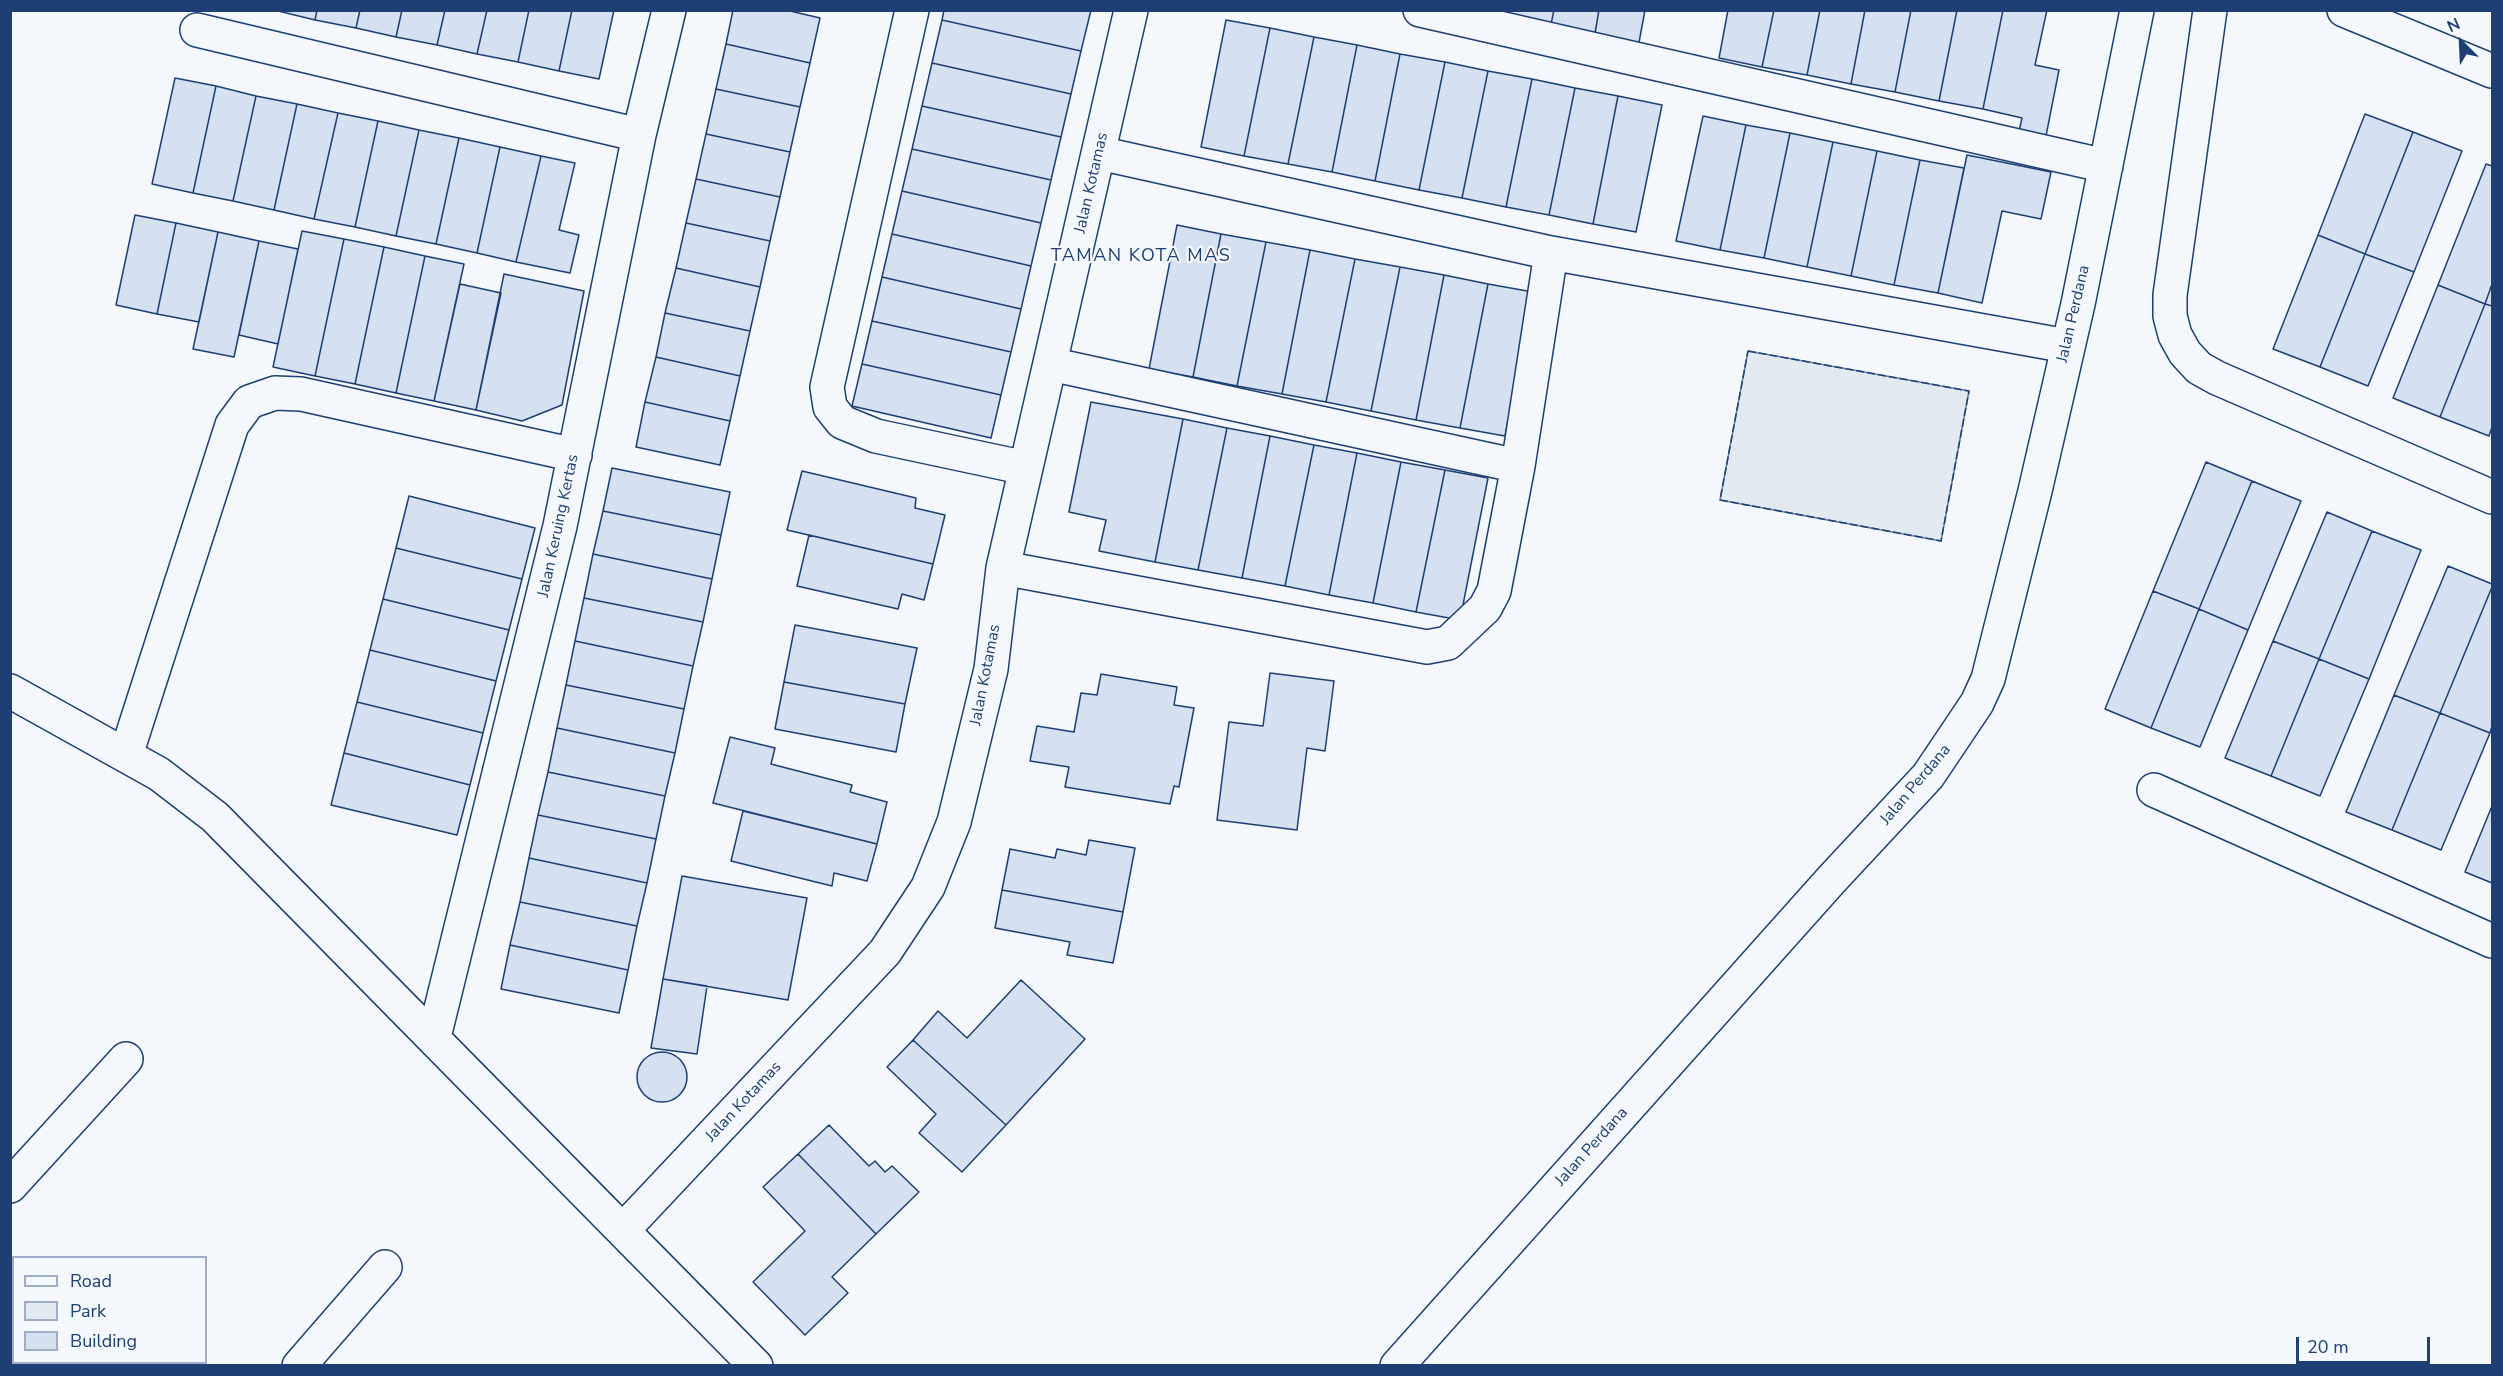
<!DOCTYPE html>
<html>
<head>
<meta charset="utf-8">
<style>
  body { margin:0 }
  #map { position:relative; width:2503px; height:1376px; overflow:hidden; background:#f4f7fb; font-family:"Nunito Sans",sans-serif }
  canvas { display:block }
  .frame { position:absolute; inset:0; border:12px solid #1d3f73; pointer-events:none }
  .legend { position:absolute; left:12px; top:1256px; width:195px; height:108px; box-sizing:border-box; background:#f4f7fb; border:2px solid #9eadc5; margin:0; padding:8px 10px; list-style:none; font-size:18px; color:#1d3f73 }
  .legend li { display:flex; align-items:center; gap:12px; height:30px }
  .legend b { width:30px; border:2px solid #9eadc5 }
  .north { position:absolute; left:2431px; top:12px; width:60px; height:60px; -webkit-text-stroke:4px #f4f7fb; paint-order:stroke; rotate:336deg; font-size:16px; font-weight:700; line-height:24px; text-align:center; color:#1d3f73 }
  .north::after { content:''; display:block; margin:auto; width:21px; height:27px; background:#1d3f73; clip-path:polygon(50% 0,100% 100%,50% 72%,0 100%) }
  .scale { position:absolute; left:2296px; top:1337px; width:134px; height:27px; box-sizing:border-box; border:3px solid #1d3f73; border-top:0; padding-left:8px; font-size:18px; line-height:21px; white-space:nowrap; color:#1d3f73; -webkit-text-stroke:4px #f4f7fb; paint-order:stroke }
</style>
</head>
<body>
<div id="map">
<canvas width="2503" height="1376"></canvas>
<div class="frame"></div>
<ul class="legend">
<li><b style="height:8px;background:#f4f7fb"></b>Road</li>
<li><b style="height:16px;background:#e3e9f0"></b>Park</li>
<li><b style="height:16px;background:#d5e0f0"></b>Building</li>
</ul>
<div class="north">N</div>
<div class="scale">20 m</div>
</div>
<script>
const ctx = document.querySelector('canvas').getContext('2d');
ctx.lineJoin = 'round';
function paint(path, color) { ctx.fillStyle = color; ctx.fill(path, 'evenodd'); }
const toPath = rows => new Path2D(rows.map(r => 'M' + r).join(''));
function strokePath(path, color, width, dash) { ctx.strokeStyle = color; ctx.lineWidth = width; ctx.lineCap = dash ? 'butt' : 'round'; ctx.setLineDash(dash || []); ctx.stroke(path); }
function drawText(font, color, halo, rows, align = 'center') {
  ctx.font = font + ' "Nunito Sans",sans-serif'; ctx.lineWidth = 4.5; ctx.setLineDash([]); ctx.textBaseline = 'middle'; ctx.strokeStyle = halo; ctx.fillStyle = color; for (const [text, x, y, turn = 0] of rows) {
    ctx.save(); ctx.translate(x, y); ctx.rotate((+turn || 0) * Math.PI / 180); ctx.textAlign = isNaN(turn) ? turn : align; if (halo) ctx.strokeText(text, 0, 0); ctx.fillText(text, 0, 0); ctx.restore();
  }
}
const green = toPath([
  [1748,351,1969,391,1941,541,1720,500,1748,351]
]);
const building = toPath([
  [274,10,317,10,315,20,274,10],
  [317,10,360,10,356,28,315,20,317,10],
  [360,10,402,10,396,37,356,28,360,10],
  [402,10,445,10,437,45,396,37,402,10],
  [445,10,487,10,477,54,437,45,445,10],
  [487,10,529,10,518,62,477,54,487,10],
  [529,10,572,10,559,71,518,62,529,10],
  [572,10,614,10,599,79,559,71,572,10],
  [733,10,786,10,820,18,810,63,726,44,733,10],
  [944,10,1091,10,1081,51,942,20,944,10],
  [1508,10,1554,10,1550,29,1507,20,1508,10],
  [1554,10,1599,10,1594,39,1550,29,1554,10],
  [1599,10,1645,10,1638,48,1594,39,1599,10],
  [1728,10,1774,10,1762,67,1719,58,1728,10],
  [1774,10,1820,10,1807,75,1762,67,1774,10],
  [1820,10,1865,10,1851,84,1807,75,1820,10],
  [1865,10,1911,10,1895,92,1851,84,1865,10],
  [1911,10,1957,10,1939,101,1895,92,1911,10],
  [1957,10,2003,10,1983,109,1939,101,1957,10],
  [2003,10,2047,10,2035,65,2059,70,2045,141,2018,136,2022,118,1983,109,2003,10],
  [942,20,1081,51,1071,94,932,63,942,20],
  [1226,20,1270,28,1244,156,1201,147,1226,20],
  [1270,28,1314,37,1288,164,1244,156,1270,28],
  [1314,37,1357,45,1332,172,1288,164,1314,37],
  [726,44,810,63,800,107,716,89,726,44],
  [1357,45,1400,54,1375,181,1332,172,1357,45],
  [1400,54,1445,62,1419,190,1375,181,1400,54],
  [1445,62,1488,71,1462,198,1419,190,1445,62],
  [932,63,1071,94,1061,137,922,106,932,63],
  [1488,71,1532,79,1506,207,1462,198,1488,71],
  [175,78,216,86,193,193,152,184,175,78],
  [1532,79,1575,88,1549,215,1506,207,1532,79],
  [216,86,256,96,233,201,193,193,216,86],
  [1575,88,1618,96,1593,224,1549,215,1575,88],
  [716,89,800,107,790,152,706,134,716,89],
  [256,96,297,104,274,210,233,201,256,96],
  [1618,96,1662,105,1636,232,1593,224,1618,96],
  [297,104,338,113,314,219,274,210,297,104],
  [922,106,1061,137,1051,180,912,149,922,106],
  [338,113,378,121,355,227,314,219,338,113],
  [2365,114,2413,132,2365,254,2318,235,2365,114],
  [1703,116,1746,125,1720,250,1676,241,1703,116],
  [378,121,419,130,396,236,355,227,378,121],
  [1746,125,1790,133,1764,258,1720,250,1746,125],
  [419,130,459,138,436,244,396,236,419,130],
  [2413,132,2462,151,2414,272,2365,254,2413,132],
  [1790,133,1833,142,1807,267,1764,258,1790,133],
  [706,134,790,152,780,197,696,179,706,134],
  [459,138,500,147,477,253,436,244,459,138],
  [1833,142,1877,151,1851,276,1807,267,1833,142],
  [500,147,541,156,516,262,477,253,500,147],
  [912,149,1051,180,1041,223,902,191,912,149],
  [1877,151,1920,160,1894,285,1851,276,1877,151],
  [1967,155,2051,172,2041,219,2002,211,1982,303,1938,293,1967,155],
  [541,156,575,163,559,230,579,235,570,273,516,262,541,156],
  [1920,160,1964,168,1938,293,1894,285,1920,160],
  [2486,164,2492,166,2492,284,2485,304,2438,285,2486,164],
  [696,179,780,197,770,241,686,223,696,179],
  [902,191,1041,223,1031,266,892,234,902,191],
  [135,215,176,223,157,314,116,305,135,215],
  [176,223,218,232,199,322,157,314,176,223],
  [686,223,770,241,760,287,676,268,686,223],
  [1177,225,1221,234,1193,377,1149,369,1177,225],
  [302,231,344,239,315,376,273,367,302,231],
  [218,232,259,241,234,357,193,349,218,232],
  [892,234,1031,266,1021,309,882,277,892,234],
  [1221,234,1266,242,1237,386,1193,377,1221,234],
  [2318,235,2365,254,2320,367,2273,349,2318,235],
  [344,239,384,247,355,384,315,376,344,239],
  [259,241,298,249,278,344,239,335,259,241],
  [1266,242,1310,250,1282,394,1237,386,1266,242],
  [384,247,425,256,396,393,355,384,384,247],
  [1310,250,1355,259,1326,402,1282,394,1310,250],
  [2365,254,2414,272,2368,386,2320,367,2365,254],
  [425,256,464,264,434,401,396,393,425,256],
  [1355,259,1400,267,1371,411,1326,402,1355,259],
  [1400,267,1444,275,1416,420,1371,411,1400,267],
  [676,268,760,287,750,331,665,313,676,268],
  [504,274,584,291,562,405,522,421,476,410,504,274],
  [1444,275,1488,284,1460,428,1416,420,1444,275],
  [882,277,1021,309,1011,352,872,321,882,277],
  [460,284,501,293,476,410,434,401,460,284],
  [1488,284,1533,292,1505,436,1460,428,1488,284],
  [2492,284,2492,306,2485,304,2492,284],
  [2438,285,2485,304,2440,417,2393,398,2438,285],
  [2485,304,2492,306,2492,427,2489,436,2440,417,2485,304],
  [665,313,750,331,740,376,656,357,665,313],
  [872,321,1011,352,1001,395,862,364,872,321],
  [656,357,740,376,730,421,645,402,656,357],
  [862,364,1001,395,991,438,852,406,862,364],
  [645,402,730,421,720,465,636,447,645,402],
  [1091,402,1183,419,1155,562,1099,551,1106,520,1069,512,1091,402],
  [1183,419,1227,428,1198,570,1155,562,1183,419],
  [1227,428,1270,436,1242,578,1198,570,1227,428],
  [1270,436,1314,445,1285,586,1242,578,1270,436],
  [1314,445,1357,453,1329,595,1285,586,1314,445],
  [1357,453,1401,462,1373,603,1329,595,1357,453],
  [1401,462,1445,470,1416,612,1373,603,1401,462],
  [2206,462,2252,481,2199,609,2153,591,2206,462],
  [612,468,730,492,721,535,603,511,612,468],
  [1445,470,1488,478,1460,620,1416,612,1445,470],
  [802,471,916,498,915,508,945,515,933,564,787,530,802,471],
  [2252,481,2301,501,2248,630,2199,609,2252,481],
  [409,496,535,528,522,579,396,548,409,496],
  [603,511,721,535,712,579,593,554,603,511],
  [2327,512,2372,531,2319,659,2273,641,2327,512],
  [2372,531,2421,550,2369,679,2319,659,2372,531],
  [809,535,933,564,924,600,902,594,898,609,797,586,809,535],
  [396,548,522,579,509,630,383,599,396,548],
  [593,554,712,579,703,622,584,598,593,554],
  [2448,566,2492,584,2492,587,2440,713,2394,695,2448,566],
  [2492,587,2492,726,2490,733,2440,713,2492,587],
  [2153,591,2199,609,2151,728,2105,709,2153,591],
  [584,598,703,622,693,666,575,641,584,598],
  [383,599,509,630,496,681,370,650,383,599],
  [2199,609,2248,630,2200,747,2151,728,2199,609],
  [795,625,917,648,905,704,784,682,795,625],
  [575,641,693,666,684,709,566,685,575,641],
  [2273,641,2319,659,2271,776,2225,758,2273,641],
  [370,650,496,681,483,733,357,702,370,650],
  [2319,659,2369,679,2320,796,2271,776,2319,659],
  [1270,673,1334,681,1325,751,1307,748,1297,830,1217,820,1229,722,1263,726,1270,673],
  [1101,674,1177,687,1174,705,1194,708,1179,787,1174,786,1170,804,1065,787,1069,767,1030,761,1037,726,1074,732,1081,693,1097,695,1101,674],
  [784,682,905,704,896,752,775,729,784,682],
  [566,685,684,709,675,753,557,728,566,685],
  [2394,695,2440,713,2392,830,2346,812,2394,695],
  [357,702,483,733,470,785,344,753,357,702],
  [2440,713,2490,733,2441,850,2392,830,2440,713],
  [557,728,675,753,665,796,548,772,557,728],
  [730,737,775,748,771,764,852,785,850,792,887,802,877,844,713,803,730,737],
  [344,753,470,785,457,835,331,805,344,753],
  [548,772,665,796,656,839,538,815,548,772],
  [2492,806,2492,883,2465,872,2492,806],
  [743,811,877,844,867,881,834,873,832,886,731,861,743,811],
  [538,815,656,839,647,883,529,858,538,815],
  [1089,840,1135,848,1123,912,1002,890,1010,849,1055,858,1057,849,1086,855,1089,840],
  [529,858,647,883,637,926,520,902,529,858],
  [682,876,807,898,788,1000,663,979,682,876],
  [1002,890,1123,912,1113,963,1067,955,1070,942,995,928,1002,890],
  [520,902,637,926,628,970,510,945,520,902],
  [510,945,628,970,619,1013,501,989,510,945],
  [663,979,707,986,697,1054,651,1048,663,979],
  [1021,980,1085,1039,1006,1125,913,1040,938,1011,967,1038,1021,980],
  [913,1040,1006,1125,962,1172,919,1133,936,1114,887,1067,913,1040],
  '637 1077a25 25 0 1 1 50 0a25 25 0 1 1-50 0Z',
  [829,1125,869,1166,875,1161,885,1172,892,1166,919,1192,876,1234,798,1154,829,1125],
  [798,1154,876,1234,832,1277,848,1293,805,1335,753,1282,805,1231,763,1187,798,1154]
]);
const minor = toPath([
  [912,10,827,387,830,407,842,422,876,436,1026,468],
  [1420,10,2106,166],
  [2210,10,2170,295,2170,316,2175,335,2185,353,2199,368,2217,378,2492,497],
  [2344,10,2492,71],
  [197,30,639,135],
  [1099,153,1551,253,2067,346],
  [1050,364,1518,466],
  [1003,568,1427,647,1448,643,1485,608,1494,591,1518,466,1551,253],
  [10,691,159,774,215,817,756,1366],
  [126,755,232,425,249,402,275,393,301,394,575,455],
  [2154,790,2492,941],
  [434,1037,560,526,639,135,669,10],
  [10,1186,126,1059],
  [623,1230,885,952,928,887,954,822,991,669,1003,568,1131,10],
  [299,1366,385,1267],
  [1397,1366,1832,879,1928,776,1977,703,1988,679,2035,491,2078,304,2137,10]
]);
const fence = toPath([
  [1748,351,1969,391,1941,541,1720,500,1748,351]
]);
const streetNames = [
  ["Jalan Kotamas",1092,183,-77],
  ["Jalan Perdana",2074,314,-77],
  ["Jalan Keruing Kertas",559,526,-78],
  ["Jalan Kotamas",986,675,-79],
  ["Jalan Perdana",1916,785,-50],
  ["Jalan Kotamas",744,1102,-47],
  ["Jalan Perdana",1592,1147,-48]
];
const neighbourhoodNames = [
  ["TAMAN KOTA MAS",1141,257]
];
paint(green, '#e3e9f0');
strokePath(green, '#687fa3', 1.5);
paint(building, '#d5e0f0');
strokePath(building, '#1d3f73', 1.5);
strokePath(minor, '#1d3f73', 36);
strokePath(minor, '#f4f7fb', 33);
strokePath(fence, '#1d3f73', 1.5, [8, 3]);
drawText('16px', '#1d3f73', '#f4f7fb', streetNames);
ctx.letterSpacing = '1.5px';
drawText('18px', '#1d3f73', '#f4f7fb', neighbourhoodNames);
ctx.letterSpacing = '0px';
</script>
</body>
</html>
